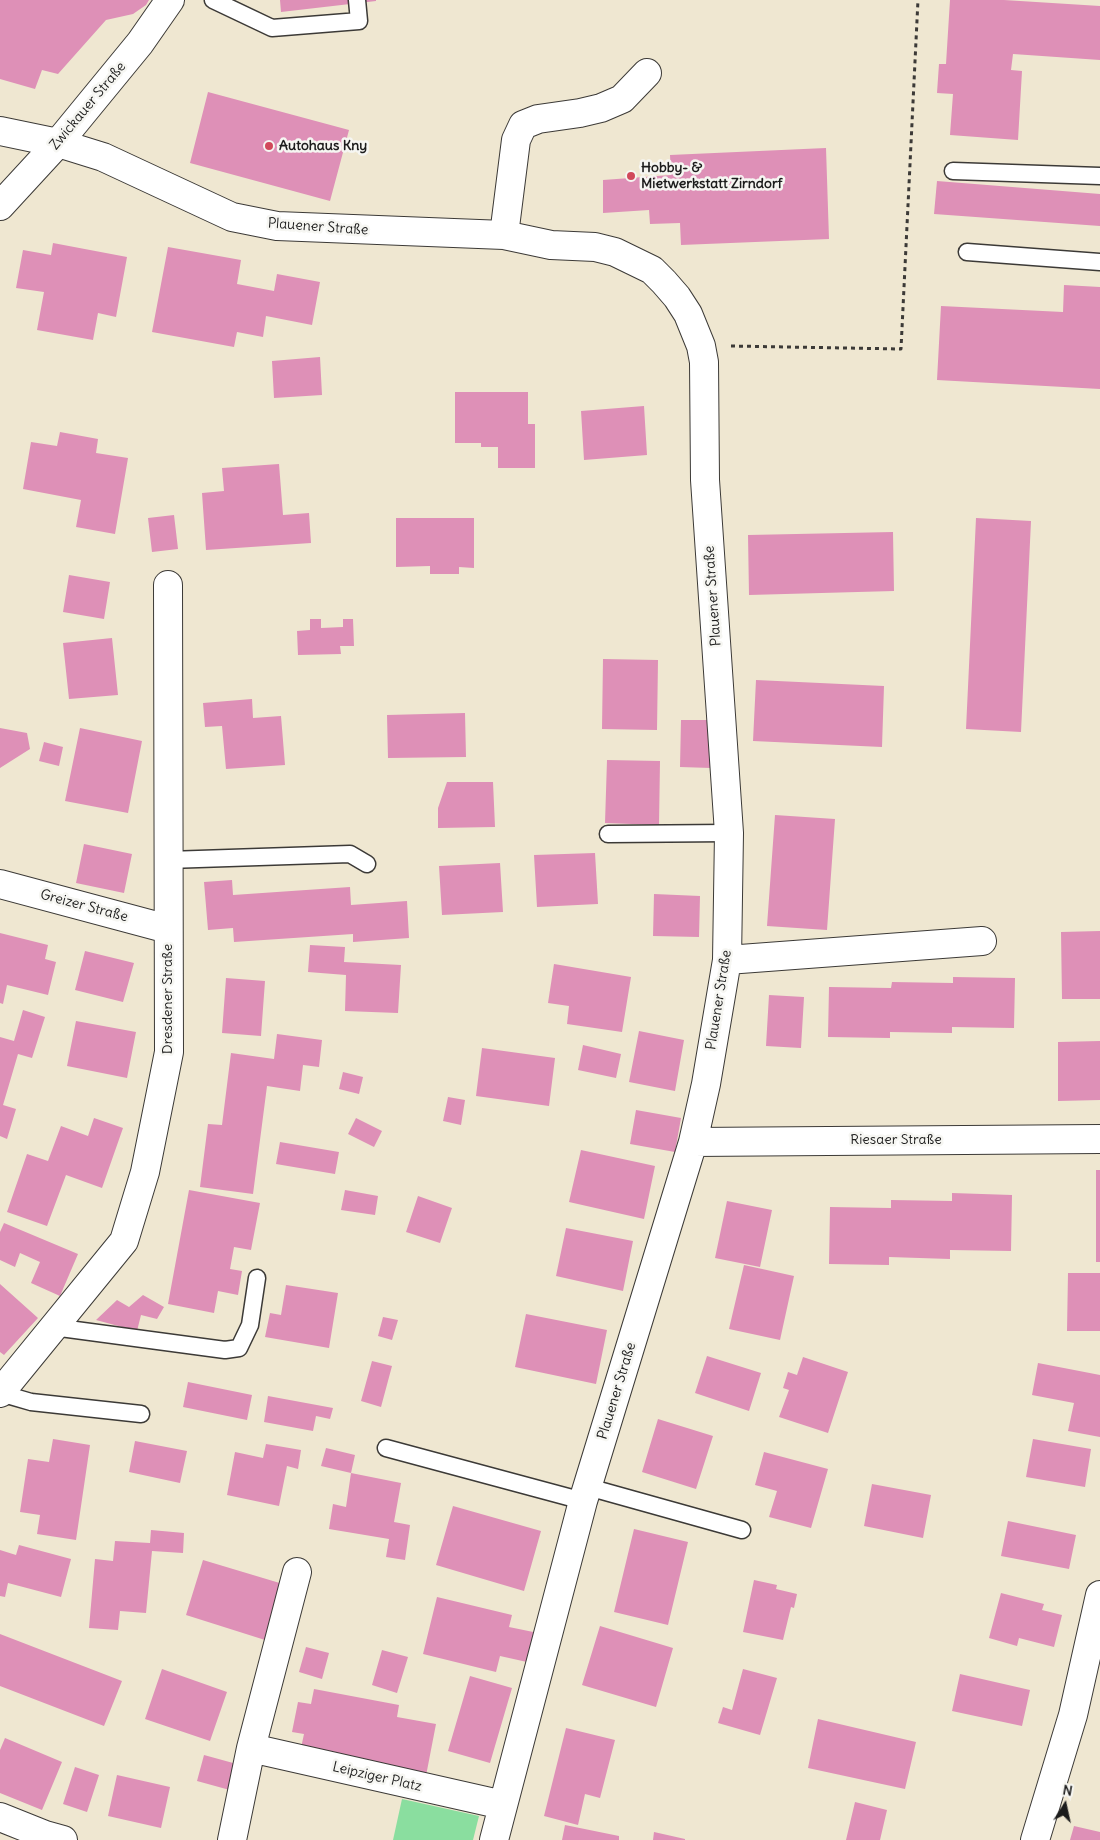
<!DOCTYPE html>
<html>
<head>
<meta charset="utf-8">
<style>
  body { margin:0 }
  #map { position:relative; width:1100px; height:1840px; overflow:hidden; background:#efe7d1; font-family:Delius,sans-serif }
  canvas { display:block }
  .north { position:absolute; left:1040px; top:1780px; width:50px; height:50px; -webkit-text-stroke:4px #f6f6f2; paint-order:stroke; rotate:10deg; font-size:14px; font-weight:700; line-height:20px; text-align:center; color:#1c1c1c }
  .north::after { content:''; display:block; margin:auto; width:18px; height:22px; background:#1c1c1c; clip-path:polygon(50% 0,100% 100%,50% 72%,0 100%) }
</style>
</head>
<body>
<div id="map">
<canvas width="1100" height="1840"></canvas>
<div class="north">N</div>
</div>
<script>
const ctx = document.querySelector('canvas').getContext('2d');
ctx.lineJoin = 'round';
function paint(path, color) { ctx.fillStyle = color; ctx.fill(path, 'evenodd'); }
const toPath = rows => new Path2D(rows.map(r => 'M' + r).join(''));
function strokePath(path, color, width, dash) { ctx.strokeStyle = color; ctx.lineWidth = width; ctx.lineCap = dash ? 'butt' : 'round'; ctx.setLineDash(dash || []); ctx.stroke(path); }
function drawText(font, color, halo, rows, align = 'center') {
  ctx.font = font + ' Delius,sans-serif'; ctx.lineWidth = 5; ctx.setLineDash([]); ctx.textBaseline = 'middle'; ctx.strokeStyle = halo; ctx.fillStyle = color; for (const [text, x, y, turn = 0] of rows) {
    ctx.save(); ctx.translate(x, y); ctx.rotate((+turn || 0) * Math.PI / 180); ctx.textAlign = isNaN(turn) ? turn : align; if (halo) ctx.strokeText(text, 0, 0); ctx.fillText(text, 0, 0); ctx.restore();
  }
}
const green = toPath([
  [402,1799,479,1816,473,1840,393,1840]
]);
const building = toPath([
  [0,0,149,0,146,5,133,14,106,20,58,74,42,70,35,89,0,79],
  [280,0,376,0,376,1,281,12],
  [950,0,1004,0,1100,6,1100,60,1013,54,1011,70,1022,71,1018,140,950,135,953,94,937,93,939,64,946,64],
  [208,92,349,130,330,201,190,163],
  [826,148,829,239,681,245,680,223,650,224,649,210,603,213,603,180,671,175,670,155],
  [937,181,1100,194,1100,226,934,214],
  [53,243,127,257,116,317,98,313,93,340,37,330,44,292,16,288,23,250,51,255],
  [168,247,241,260,237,284,274,291,277,274,320,282,312,325,266,316,263,337,237,332,234,347,152,332],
  [1064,285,1100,287,1100,389,937,380,941,306,1063,312],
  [320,357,322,395,274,398,272,361],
  [455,392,528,392,528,424,535,424,535,468,498,468,498,447,481,447,481,443,455,443],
  [644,406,647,455,584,460,581,411],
  [60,432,98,439,96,453,128,458,115,534,76,527,81,500,23,489,31,442,57,446],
  [279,464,283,515,309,513,311,543,206,550,202,493,224,491,222,468],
  [174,515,178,549,152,552,148,518],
  [396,518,474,518,474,568,459,567,459,574,430,574,430,566,396,567],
  [976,518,1031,521,1021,732,966,729],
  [893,532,894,591,749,595,748,535],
  [69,575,110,582,104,619,63,612],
  [310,619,321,619,321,628,343,627,343,619,353,619,354,646,340,646,341,654,298,655,297,631,310,630],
  [112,638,118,695,69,699,63,643],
  [603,659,658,660,657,730,602,729],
  [756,680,884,686,882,747,753,741],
  [252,699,253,718,281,716,285,765,226,769,222,726,205,727,203,703],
  [465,713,466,757,388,758,387,715],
  [681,720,712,720,711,768,680,767],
  [0,728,27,733,30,749,0,768],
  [80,728,142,741,128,813,65,801],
  [44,742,63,747,59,766,39,761],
  [607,760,660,761,659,825,605,823],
  [447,782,493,782,495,827,438,828,438,808],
  [775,815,835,819,827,930,767,926],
  [84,844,132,854,124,893,76,883],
  [595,853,598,904,537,907,534,855],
  [500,863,503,912,442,915,439,866],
  [232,880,233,895,350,887,351,905,407,901,409,938,353,942,353,934,234,942,233,928,208,930,204,882],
  [654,894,700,896,699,937,653,936],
  [1100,931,1100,999,1062,999,1061,932],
  [0,933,48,945,45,959,56,962,48,995,7,985,3,1004,0,1003],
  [310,945,345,947,344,962,401,965,398,1013,345,1011,346,975,308,972],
  [85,951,134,963,123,1002,75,990],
  [554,964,631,977,622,1032,567,1024,569,1006,548,1003],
  [953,977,1015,978,1014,1028,952,1027,952,1033,890,1032,890,1038,828,1037,829,987,891,988,892,982,953,983],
  [226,978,265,981,261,1036,222,1033],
  [769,995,804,997,801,1048,766,1046],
  [23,1010,45,1017,32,1058,18,1054,3,1105,16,1109,7,1139,0,1136,0,1037,14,1041],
  [76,1021,136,1032,127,1078,67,1066],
  [639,1031,684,1040,675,1091,629,1082],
  [277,1034,322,1040,319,1067,303,1065,300,1091,267,1086,253,1194,200,1187,208,1124,222,1125,231,1053,274,1059],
  [1100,1041,1100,1100,1058,1101,1058,1042],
  [583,1045,621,1054,616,1078,578,1070],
  [482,1048,555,1058,549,1106,476,1096],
  [343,1072,363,1077,359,1094,339,1089],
  [448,1097,465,1100,461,1125,443,1121],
  [636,1110,681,1118,675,1152,630,1144],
  [94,1118,123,1128,102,1188,66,1175,47,1226,7,1212,27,1154,48,1161,61,1126,88,1136],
  [356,1118,382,1131,374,1147,348,1134],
  [280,1142,339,1152,335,1174,276,1164],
  [581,1150,655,1166,644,1219,569,1202],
  [1096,1170,1100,1170,1100,1262,1096,1262],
  [189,1190,260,1203,251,1250,234,1247,230,1269,242,1271,238,1295,218,1291,214,1313,168,1304],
  [345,1190,378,1196,375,1215,341,1210],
  [952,1193,1012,1195,1011,1251,950,1250,950,1259,889,1257,889,1265,829,1264,830,1207,891,1208,891,1200,952,1201],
  [418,1196,452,1208,440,1243,406,1232],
  [727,1201,772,1210,760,1267,715,1258],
  [4,1223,78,1254,60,1296,31,1283,40,1262,20,1253,15,1267,0,1260,0,1232],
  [566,1228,633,1241,623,1291,556,1276],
  [744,1265,794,1276,780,1340,729,1329],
  [1068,1273,1100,1273,1100,1331,1067,1331],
  [0,1284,38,1318,4,1355,0,1352],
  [286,1285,338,1293,329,1348,265,1337,270,1313,281,1315],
  [143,1295,164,1307,157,1319,141,1315,137,1331,96,1320,117,1300,129,1307],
  [526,1314,607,1330,596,1384,515,1367],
  [383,1317,398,1320,392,1340,378,1336],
  [707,1356,761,1373,749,1411,695,1393],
  [803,1357,848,1372,828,1433,779,1417,789,1390,783,1388,788,1372,797,1375],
  [372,1361,392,1366,381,1407,361,1401],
  [1038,1363,1100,1375,1100,1437,1068,1431,1074,1403,1032,1395],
  [188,1382,252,1395,247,1420,183,1407],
  [268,1396,333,1408,330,1419,316,1416,313,1431,264,1422],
  [658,1419,713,1436,696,1489,642,1472],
  [53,1439,90,1445,76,1540,37,1534,40,1515,20,1512,28,1459,49,1462],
  [1033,1439,1091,1449,1085,1487,1026,1477],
  [135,1441,187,1451,180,1483,129,1472],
  [266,1444,301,1450,298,1469,287,1466,279,1506,227,1495,235,1452,263,1458],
  [326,1448,355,1455,351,1473,321,1466],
  [764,1452,828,1469,811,1528,769,1517,777,1491,755,1485],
  [351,1473,401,1483,394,1522,410,1525,405,1560,386,1557,389,1539,329,1529,333,1504,346,1507],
  [872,1484,931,1495,923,1538,864,1526],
  [453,1506,541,1531,524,1591,436,1565],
  [1008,1521,1076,1535,1069,1569,1001,1556],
  [634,1529,688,1542,668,1625,614,1612],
  [151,1530,184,1533,183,1553,152,1551,146,1613,120,1611,118,1630,89,1628,95,1559,113,1561,115,1541,150,1543],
  [19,1545,71,1559,61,1597,8,1583,5,1597,0,1596,0,1550,16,1555],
  [203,1560,283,1584,265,1640,186,1615],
  [754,1580,777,1585,776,1589,797,1594,794,1608,791,1607,783,1640,743,1632],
  [1001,1593,1044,1604,1042,1610,1062,1615,1054,1647,1019,1638,1017,1646,989,1638],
  [437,1597,512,1615,509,1627,543,1634,536,1664,500,1656,496,1672,423,1654],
  [600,1626,673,1648,656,1707,582,1685],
  [0,1634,122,1681,104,1726,0,1686],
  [306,1647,329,1653,322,1679,299,1672],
  [382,1650,408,1657,397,1693,372,1685],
  [162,1669,227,1692,210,1741,145,1719],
  [743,1669,777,1678,760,1735,718,1723,723,1707,732,1710],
  [960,1674,1030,1690,1022,1726,952,1711],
  [470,1676,512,1688,490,1763,448,1751],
  [314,1689,399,1705,397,1717,436,1724,425,1781,386,1773,388,1764,301,1748,304,1734,292,1732,298,1702,311,1704],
  [818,1719,916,1742,905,1789,808,1768],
  [566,1728,615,1740,600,1798,585,1794,578,1825,544,1816],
  [5,1738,62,1762,42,1810,0,1793,0,1750],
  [204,1755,244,1766,237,1792,197,1781],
  [75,1767,99,1775,87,1812,63,1804],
  [117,1775,170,1787,161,1828,108,1816],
  [855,1802,887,1810,880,1840,846,1840],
  [565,1825,619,1836,619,1840,562,1840],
  [1074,1826,1100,1832,1100,1840,1070,1840],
  [654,1832,685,1839,685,1840,653,1840]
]);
const path = toPath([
  [731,346,901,349,918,0]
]);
const service = toPath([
  [213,0,272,28,359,21,357,0],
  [953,171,1100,176],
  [967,252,1100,262],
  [608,834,729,833],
  [168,860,350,854,367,864],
  [53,1327,225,1350,239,1348,250,1325,257,1278],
  [0,1393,31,1402,141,1414],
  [386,1448,583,1501],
  [588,1487,742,1530]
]);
const minor = toPath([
  [0,131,58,143,103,157,232,217,277,226,504,235,551,245,595,247,615,252,652,270,664,282,677,297,688,314,701,346,704,362,705,480,729,833,727,960,706,1084,693,1142,583,1501,494,1840],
  [0,206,58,143,140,43,170,0],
  [504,235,516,140,523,125,538,119,580,113,601,108,622,99,647,73],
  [0,884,168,929],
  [727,960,982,941],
  [693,1142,1100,1139],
  [0,1393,124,1241,145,1172,169,1052,168,585],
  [251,1748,297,1572],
  [0,1817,45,1835,63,1840],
  [232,1840,251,1748,503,1805],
  [1035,1840,1073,1715,1100,1595]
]);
const markers = [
  [269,146,5,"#d1495b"],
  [631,176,5,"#d1495b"]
];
const streetNames = [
  ["Zwickauer Straße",88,106,-50],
  ["Plauener Straße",318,227,4],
  ["Plauener Straße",713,596,-94],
  ["Greizer Straße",84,906,15],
  ["Dresdener Straße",168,999,-90],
  ["Plauener Straße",719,1000,-81],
  ["Riesaer Straße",896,1140],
  ["Plauener Straße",617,1391,-73],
  ["Leipziger Platz",377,1777,13]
];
const poiNames = [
  ["Autohaus Kny",279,146],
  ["Hobby- &",641,168],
  ["Mietwerkstatt Zirndorf",641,184]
];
paint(green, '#8ade9f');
paint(building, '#de90b7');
strokePath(service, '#3c3a37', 19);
strokePath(minor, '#3c3a37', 30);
strokePath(path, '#3c3a37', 3, [4, 4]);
strokePath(service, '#fff', 16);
strokePath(minor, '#fff', 28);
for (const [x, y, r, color] of markers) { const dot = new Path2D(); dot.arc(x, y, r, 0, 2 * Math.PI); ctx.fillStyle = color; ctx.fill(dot); strokePath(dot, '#f6f6f2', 2); }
drawText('14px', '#1c1c1c', '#f6f6f2', streetNames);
drawText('bold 14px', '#1c1c1c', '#f6f6f2', poiNames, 'left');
</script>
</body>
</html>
